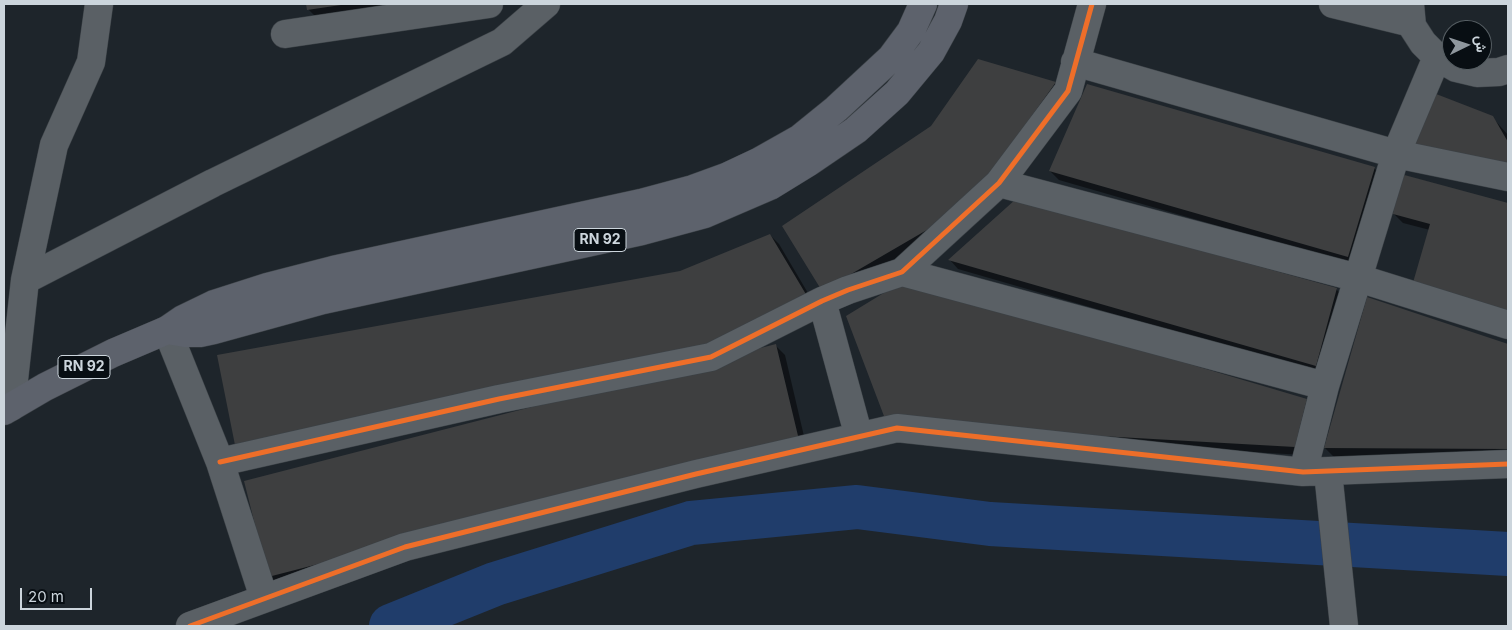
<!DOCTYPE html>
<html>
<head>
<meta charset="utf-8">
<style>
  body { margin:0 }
  #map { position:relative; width:1512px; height:630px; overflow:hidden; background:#1e252b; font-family:Inter,Vazirmatn,sans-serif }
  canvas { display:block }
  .frame { position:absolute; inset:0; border:5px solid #ccd5dc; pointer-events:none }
  .north { position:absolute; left:1442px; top:20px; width:50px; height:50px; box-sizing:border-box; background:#080e13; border:1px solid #565e63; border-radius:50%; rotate:86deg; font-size:14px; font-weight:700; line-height:20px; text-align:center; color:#ccd5dc }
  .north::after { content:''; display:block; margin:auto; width:18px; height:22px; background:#8f979e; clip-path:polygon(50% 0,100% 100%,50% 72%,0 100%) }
  .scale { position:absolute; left:20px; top:588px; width:72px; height:22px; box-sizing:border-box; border:2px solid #ccd5dc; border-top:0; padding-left:6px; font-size:15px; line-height:18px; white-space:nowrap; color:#ccd5dc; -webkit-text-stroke:4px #080e13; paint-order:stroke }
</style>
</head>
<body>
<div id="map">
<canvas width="1512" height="630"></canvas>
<div class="frame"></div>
<div class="north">ش</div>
<div class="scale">20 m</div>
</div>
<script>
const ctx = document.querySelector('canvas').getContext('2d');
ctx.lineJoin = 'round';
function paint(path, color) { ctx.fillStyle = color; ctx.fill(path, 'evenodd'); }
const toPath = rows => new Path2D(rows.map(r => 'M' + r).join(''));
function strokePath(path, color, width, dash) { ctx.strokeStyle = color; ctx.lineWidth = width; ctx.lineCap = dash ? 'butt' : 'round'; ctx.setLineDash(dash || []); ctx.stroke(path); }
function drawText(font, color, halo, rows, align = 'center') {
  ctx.font = font + ' Inter,sans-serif'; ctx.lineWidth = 5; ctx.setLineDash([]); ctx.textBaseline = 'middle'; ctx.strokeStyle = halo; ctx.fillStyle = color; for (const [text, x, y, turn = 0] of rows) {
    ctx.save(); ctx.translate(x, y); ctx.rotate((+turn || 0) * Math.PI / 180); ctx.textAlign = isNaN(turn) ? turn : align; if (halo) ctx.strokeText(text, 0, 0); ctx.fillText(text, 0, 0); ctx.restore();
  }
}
const shadow = toPath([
  [307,4,419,4,317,18,308,9],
  [1055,83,1064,92,953,229,832,299,823,290],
  [1492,117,1508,135,1508,179],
  [1374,168,1383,177,1357,266,1059,180,1050,171],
  [1399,174,1508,204,1508,318,1430,230,1403,223,1394,214],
  [770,235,779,244,818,310,680,272],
  [950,260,1336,289,1345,298,1325,375,958,269],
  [1367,298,1508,345,1508,457,1334,457,1325,448],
  [776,346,785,355,807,449,278,586,269,577],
  [1306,400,1315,409,1304,455,897,432]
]);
const river = toPath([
  [391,626,495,584,691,523,857,507,990,524,1508,554]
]);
const building = toPath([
  [306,4,341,4,341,5,307,10],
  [978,59,1056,82,985,182,944,220,822,291,782,226,931,126],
  [1087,84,1375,167,1348,257,1049,171],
  [1431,92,1493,116,1508,142,1508,167,1413,148],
  [1397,173,1508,203,1508,312,1412,286,1430,224,1393,214],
  [1016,199,1337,288,1316,366,948,260],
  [770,234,810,301,711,343,237,455,217,355,680,271],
  [900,283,917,283,1307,399,1295,447,887,424,846,316],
  [1367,297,1508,344,1508,449,1324,448],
  [776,344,799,440,268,577,244,481]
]);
const minor = toPath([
  [1333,4,1411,23],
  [1410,4,1412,26,1423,43,1437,57,1456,68,1477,73,1499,72,1508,69],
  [285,34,489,4],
  [1075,62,1396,154,1508,177],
  [999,183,1358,278,1508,325],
  [902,272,1325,386],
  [25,280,213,183,502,42,546,4],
  [822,301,859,437],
  [167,330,220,462,264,598],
  [11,407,25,280,54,145,91,62,99,4],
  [220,462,499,399,711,357,822,301,848,290,902,272,999,183,1068,91,1092,4],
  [1303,472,1325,386,1396,154,1437,57],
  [1328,472,1344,626],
  [190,626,405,547,696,474,897,428,1303,472,1508,464]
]);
const trunk = toPath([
  [167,330,185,333,200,333,214,330,323,300,642,231,705,214,770,186,809,162,856,130,897,93,931,52,948,21,954,4],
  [4,411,45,387,113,353,167,330,183,319,214,304,267,287,333,270,641,203,693,189,726,177,760,161,799,139,836,109,891,58,911,31,923,4]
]);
const cycleway = toPath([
  [220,462,499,399,711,357,822,301,848,290,902,272,999,183,1068,91,1092,4],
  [190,626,405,547,696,474,897,428,1303,472,1508,464]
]);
const shields = [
  [600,240,52],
  [84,367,52]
];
const shieldNames = [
  ["RN 92",600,240],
  ["RN 92",84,367]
];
paint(shadow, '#0007');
strokePath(river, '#203d6b', 44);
paint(building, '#3e3f40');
strokePath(minor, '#3c4247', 29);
strokePath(trunk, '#3c4247', 29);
strokePath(minor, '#5a6065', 28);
strokePath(trunk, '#5d626c', 28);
strokePath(cycleway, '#ee6e29', 5);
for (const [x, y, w] of shields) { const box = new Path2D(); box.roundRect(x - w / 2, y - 11.5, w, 23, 4); ctx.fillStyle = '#080e13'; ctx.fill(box); strokePath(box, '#ccd5dc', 1); }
drawText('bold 14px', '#ccd5dc', null, shieldNames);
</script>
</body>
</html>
